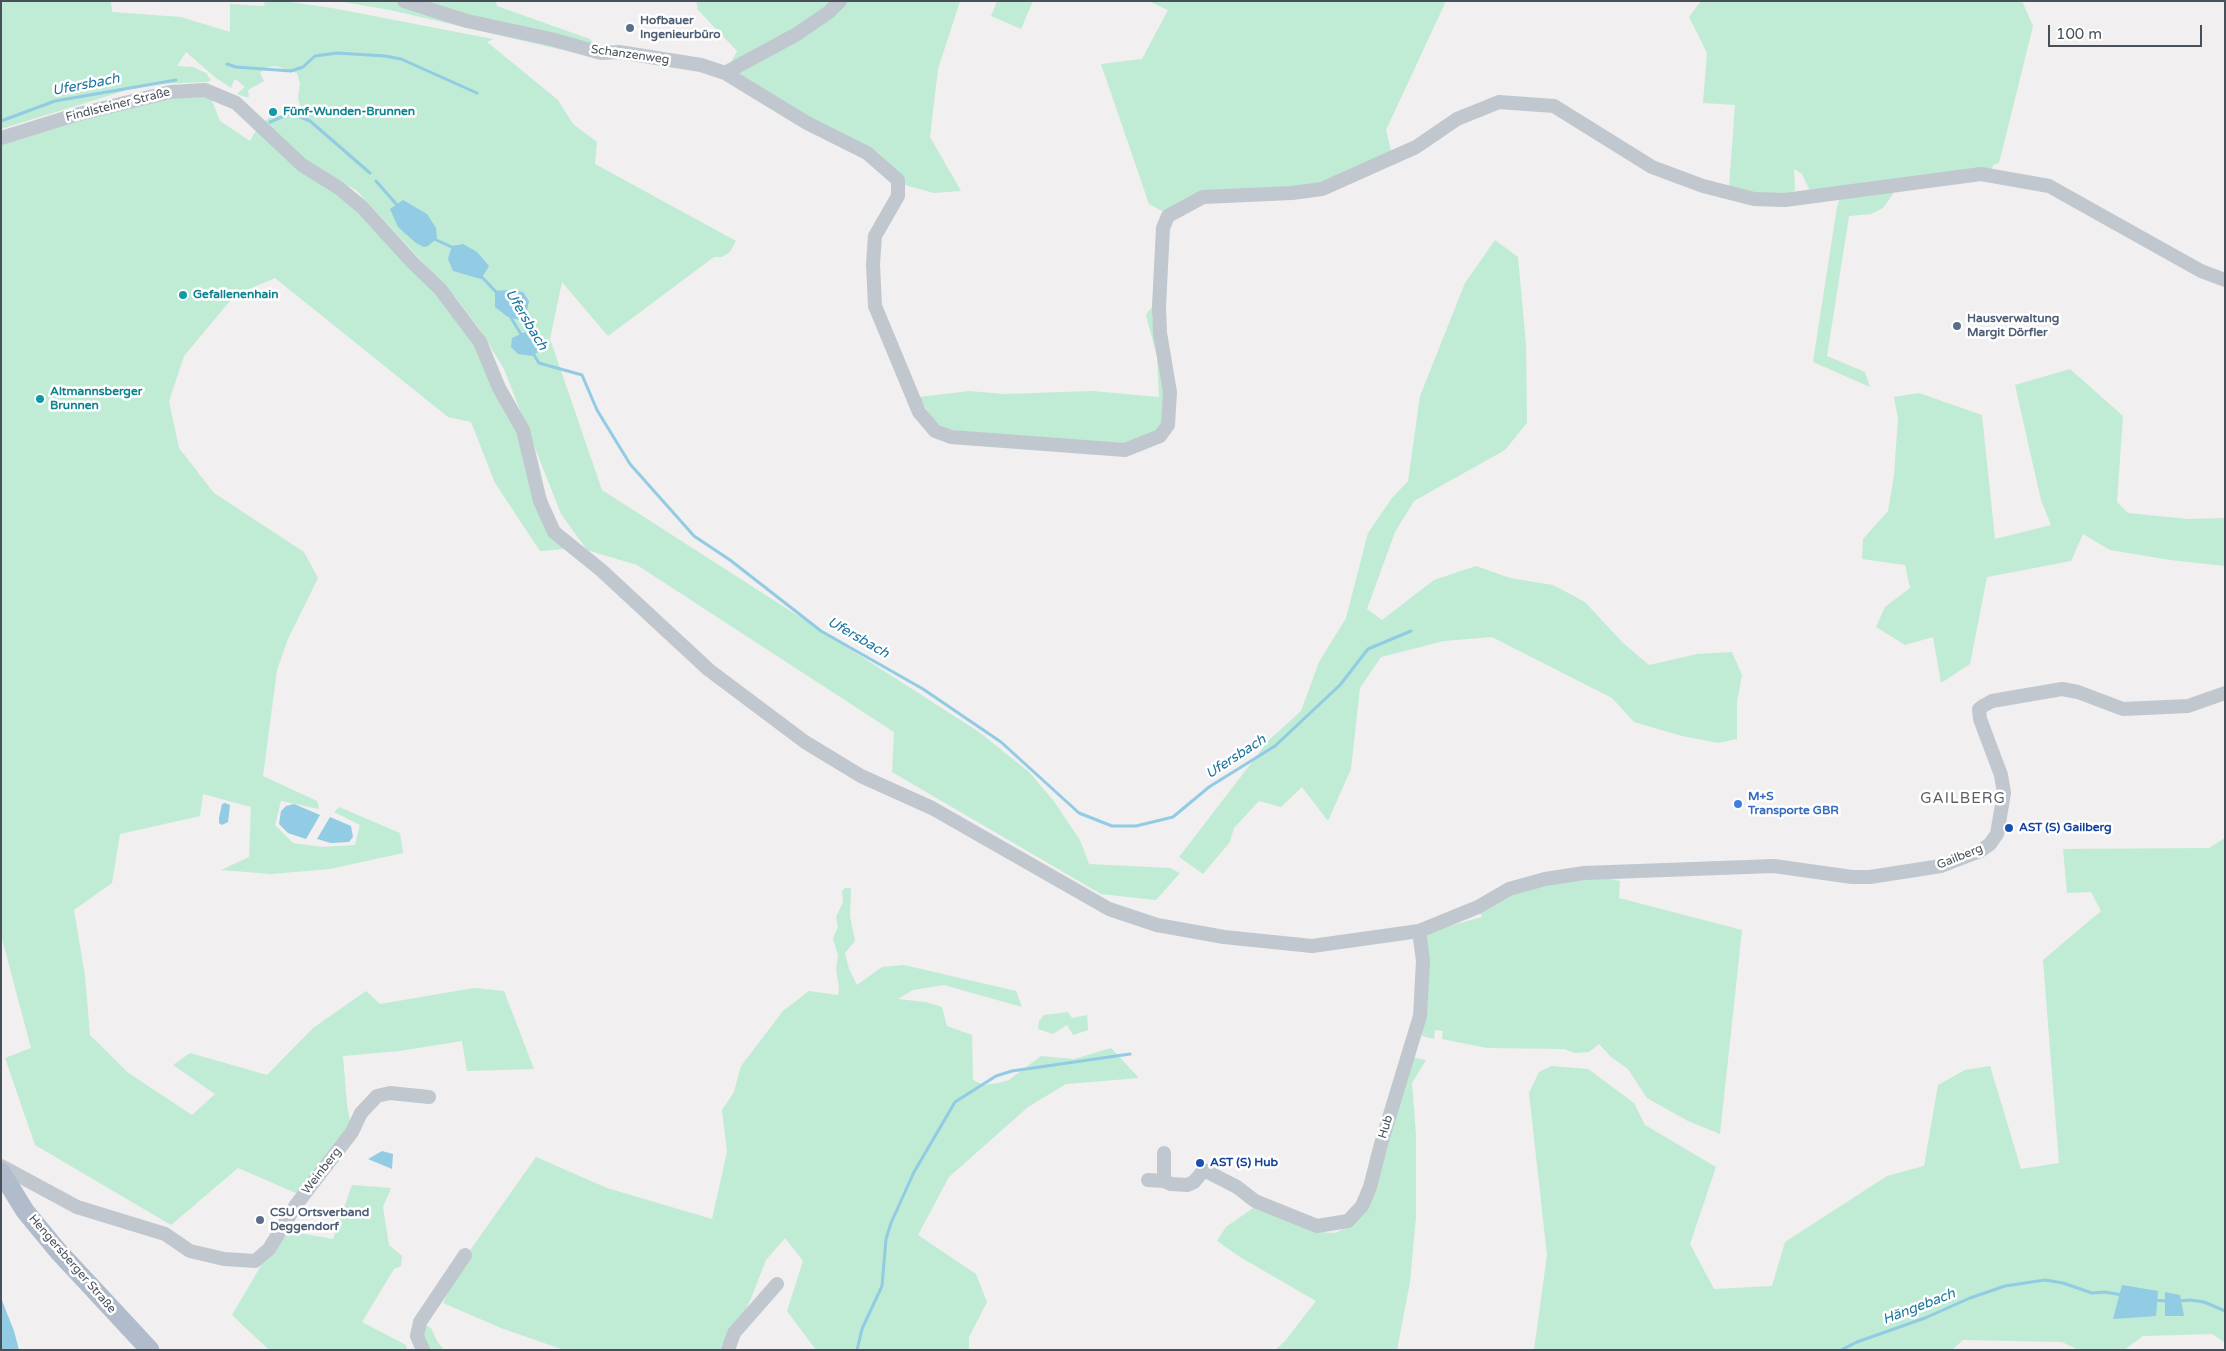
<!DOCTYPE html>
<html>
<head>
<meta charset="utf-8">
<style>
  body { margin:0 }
  #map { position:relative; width:2226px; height:1351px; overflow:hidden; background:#f1efef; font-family:"Varela Round",sans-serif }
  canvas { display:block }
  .frame { position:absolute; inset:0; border:2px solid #48505a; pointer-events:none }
  .scale { position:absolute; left:2048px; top:25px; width:154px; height:22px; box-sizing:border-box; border:2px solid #48505a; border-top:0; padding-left:6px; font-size:15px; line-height:18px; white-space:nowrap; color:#48505a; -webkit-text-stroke:4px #fff; paint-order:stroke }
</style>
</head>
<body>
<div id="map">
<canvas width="2226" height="1351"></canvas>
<div class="frame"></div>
<div class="scale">100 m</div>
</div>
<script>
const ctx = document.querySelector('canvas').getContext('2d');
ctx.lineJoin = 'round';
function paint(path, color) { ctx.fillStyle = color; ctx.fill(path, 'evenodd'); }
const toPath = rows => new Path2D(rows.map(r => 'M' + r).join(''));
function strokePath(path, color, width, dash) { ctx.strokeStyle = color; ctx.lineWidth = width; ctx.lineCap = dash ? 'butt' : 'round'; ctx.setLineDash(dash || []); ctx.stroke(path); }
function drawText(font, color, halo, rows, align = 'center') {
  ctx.font = font + ' "Varela Round",sans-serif'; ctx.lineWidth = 5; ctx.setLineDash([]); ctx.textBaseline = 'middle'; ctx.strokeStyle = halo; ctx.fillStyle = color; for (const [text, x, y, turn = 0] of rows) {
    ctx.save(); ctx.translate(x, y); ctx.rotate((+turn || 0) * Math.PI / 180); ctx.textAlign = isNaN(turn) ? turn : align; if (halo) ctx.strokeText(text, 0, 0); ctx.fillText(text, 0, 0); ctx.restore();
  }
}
const green = toPath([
  [1,1,111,1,112,12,181,17,230,32,230,4,264,6,265,1,283,1,332,8,493,39,487,42,558,100,573,124,597,142,595,164,736,241,730,252,722,257,714,257,608,336,562,282,550,339,602,490,979,732,1029,772,1053,800,1080,840,1089,864,1170,868,1180,873,1156,900,1101,894,892,772,894,732,637,565,587,550,561,514,504,369,479,328,456,298,356,190,304,161,264,122,271,116,300,115,301,108,298,99,300,83,297,73,276,66,267,67,260,73,264,81,248,90,249,97,246,97,237,94,245,87,237,80,234,80,231,88,216,78,186,52,177,66,193,67,206,73,211,80,207,82,155,84,127,90,1,129],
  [337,1,496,1,497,6,590,39,601,53,593,57,390,10],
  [696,1,960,1,938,69,930,137,961,191,934,193,901,184,868,153,725,73,737,51,698,10],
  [997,1,1033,1,1021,29,991,16],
  [1148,1,1446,1,1386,130,1393,159,1322,190,1234,193,1169,215,1149,204,1101,64,1142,59,1168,10],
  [1701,1,2022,1,2033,26,1999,163,1993,165,1992,169,1810,191,1802,174,1794,169,1795,190,1787,195,1756,194,1729,187,1735,105,1703,103,1707,53,1689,17],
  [189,95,211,98,220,121,250,141,258,127,374,223,468,331,514,423,564,549,540,551,495,483,471,422,448,417,275,278,235,295,184,356,169,401,179,448,214,493,304,552,318,578,288,639,277,670,263,776,317,801,319,809,281,801,275,825,293,843,322,847,355,845,360,825,334,812,339,807,400,833,403,853,330,869,271,874,221,870,249,857,251,807,203,794,200,816,120,834,112,883,74,910,85,976,90,1035,127,1072,192,1115,215,1094,173,1065,190,1053,267,1075,313,1028,366,991,380,1004,474,988,504,991,534,1069,467,1071,462,1041,399,1051,343,1056,347,1105,352,1132,303,1196,238,1168,171,1225,35,1145,5,1058,31,1048,1,935,1,144,130,105],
  [1895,191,1883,208,1871,214,1849,216,1827,356,1865,372,1870,387,1813,362,1837,207,1840,198],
  [1495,240,1518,257,1526,345,1527,423,1505,450,1414,501,1395,532,1367,609,1382,620,1434,580,1476,566,1510,578,1553,585,1585,602,1623,643,1649,665,1697,654,1732,652,1742,675,1737,702,1737,739,1718,743,1682,736,1634,722,1612,698,1492,637,1444,641,1381,657,1360,688,1351,769,1328,821,1302,787,1281,807,1259,801,1234,828,1230,842,1203,874,1179,857,1269,740,1301,711,1319,662,1346,618,1368,533,1392,498,1408,481,1420,396,1465,283],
  [1154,304,1156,307,1152,319,1156,329,1166,391,1165,420,1158,432,1128,444,1082,442,951,430,935,423,919,397,969,391,1005,394,1092,391,1159,397,1157,357,1146,315],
  [2070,369,2123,416,2117,502,2128,513,2188,519,2225,518,2225,566,2170,560,2110,550,2083,534,2071,561,1987,577,1970,664,1941,683,1933,637,1905,645,1876,627,1885,607,1910,588,1905,565,1862,559,1863,539,1888,511,1894,475,1898,419,1894,397,1919,393,1982,415,1995,539,2051,525,2041,500,2015,385],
  [2225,838,2225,1343,2212,1334,2143,1336,2124,1350,2079,1350,2062,1342,1963,1340,1952,1350,1534,1350,1547,1255,1529,1093,1539,1072,1551,1066,1588,1069,1634,1103,1645,1125,1716,1167,1690,1244,1714,1289,1772,1286,1785,1242,1887,1176,1924,1166,1938,1085,1965,1070,1990,1066,2021,1169,2059,1163,2043,960,2101,911,2091,892,2067,893,2063,849,2209,848],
  [1584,873,1620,881,1619,898,1742,930,1720,1134,1688,1121,1647,1098,1628,1069,1611,1057,1599,1044,1589,1052,1575,1053,1564,1049,1487,1048,1442,1039,1443,1031,1435,1030,1434,1039,1422,1036,1424,937,1435,930,1482,917,1478,907,1509,889],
  [845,888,851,888,850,916,855,941,845,953,849,969,857,985,882,967,904,965,1016,991,1022,1007,944,985,913,990,898,999,926,1002,942,1007,947,1026,972,1035,973,1080,983,1085,999,1083,1009,1080,1041,1056,1074,1059,1111,1048,1139,1078,1066,1084,1028,1107,949,1177,918,1235,976,1274,987,1302,969,1337,969,1350,816,1350,787,1311,803,1261,785,1238,766,1260,750,1301,725,1350,564,1350,501,1328,443,1303,466,1256,536,1157,607,1188,712,1219,727,1152,722,1110,734,1092,741,1066,783,1011,809,991,838,995,839,987,836,970,838,956,833,938,838,927,836,917,843,902,842,891],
  [1068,1012,1072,1018,1087,1015,1088,1030,1073,1035,1067,1025,1053,1034,1038,1029,1039,1021,1044,1015],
  [1411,1057,1426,1060,1412,1083,1416,1135,1416,1217,1410,1282,1397,1350,1275,1350,1285,1341,1316,1301,1240,1257,1217,1241,1226,1227,1256,1206,1316,1232,1335,1233,1348,1227,1365,1212],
  [352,1185,391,1188,383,1207,389,1245,402,1256,401,1266,394,1269,362,1322,406,1345,407,1350,269,1350,232,1315,282,1230,333,1239],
  [422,1323,431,1328,437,1341,444,1350,424,1350]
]);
const water = toPath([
  [403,200,427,214,436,228,437,238,428,246,424,247,416,243,398,227,390,209],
  [463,244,477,252,489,266,481,279,453,271,448,259,452,246],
  [508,290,523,292,529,301,526,315,519,320,508,317,495,307,495,291],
  [525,332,537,340,538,352,532,356,518,354,511,347,512,338],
  [225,803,230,805,228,822,222,825,219,823,219,818,222,804],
  [294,804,320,815,306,839,288,833,279,824,281,811,286,806],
  [330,817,351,826,353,837,349,842,331,843,317,839],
  [382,1151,393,1154,392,1169,368,1159],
  [2122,1285,2158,1291,2156,1316,2113,1319],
  [2165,1292,2180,1295,2184,1316,2165,1316],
  [1,1298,14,1331,19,1350,1,1350]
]);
const stream = toPath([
  [227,64,236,67,291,71,303,67,315,56,337,53,385,56,401,59,477,93],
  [1,121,55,101,176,80],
  [270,122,291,113,310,121,370,173],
  [376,181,397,205],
  [432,238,454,248],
  [479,274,497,293],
  [510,316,522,336],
  [532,352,539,363,582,375,597,410,630,464,694,536,730,560,821,631,923,689,1001,742,1079,813,1112,826,1136,826,1173,817,1209,787,1275,746,1340,685,1368,649,1411,631],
  [2153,1300,2167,1301],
  [2178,1301,2190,1300,2204,1302,2225,1311],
  [857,1350,862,1329,882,1286,886,1239,891,1223,914,1172,955,1102,996,1076,1012,1071,1130,1054],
  [1841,1350,1857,1342,1925,1318,1970,1298,2005,1286,2045,1280,2063,1283,2092,1293,2104,1292,2123,1295]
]);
const minor = toPath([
  [404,1,467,21,551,39,601,53,619,52,701,65,725,73,807,123,867,153,898,180,898,196,875,236,873,264,875,306,919,412,935,431,951,437,1125,450,1160,436,1168,425,1170,392,1160,333,1159,306,1163,228,1168,216,1203,197,1292,193,1322,189,1416,147,1457,119,1499,102,1554,106,1652,167,1703,186,1754,199,1785,200,1981,174,2049,186,2201,271,2225,280],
  [725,73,797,34,829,12,840,1],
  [1,138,75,115,170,92,205,90,236,103,302,165,339,188,362,207,412,262,440,289,480,342,499,388,523,430,540,501,554,532,601,570,709,670,805,742,861,776,932,808,1109,909,1157,925,1224,937,1312,946,1419,931,1478,907,1509,889,1545,879,1584,873,1774,866,1852,877,1870,877,1941,866,1980,851,1990,844,1997,834,2004,793,2001,775,1980,719,1979,709,1983,706,1992,701,2062,689,2078,692,2123,709,2188,706,2225,693],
  [1,1166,77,1207,165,1234,190,1251,224,1259,255,1261,269,1249,296,1205,352,1132,361,1113,377,1096,390,1093,429,1097],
  [1148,1180,1164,1181,1164,1153],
  [1164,1181,1171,1184,1187,1185,1194,1182,1204,1170,1237,1187,1255,1201,1317,1226,1348,1221,1362,1206,1370,1187,1381,1144,1420,1016,1423,961,1419,931],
  [423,1350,417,1336,420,1322,465,1255],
  [728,1350,734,1333,777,1284]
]);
const major = toPath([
  [1,1172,25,1211,58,1251,150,1350]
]);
const markers = [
  [630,28,5,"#5c6f8a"],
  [273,112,5,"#0f9aa8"],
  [183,295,5,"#0f9aa8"],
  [1957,326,5,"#5c6f8a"],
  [40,399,5,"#0f9aa8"],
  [1738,804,5,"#3f7fe0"],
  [2009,828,5,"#1a4fb4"],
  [1200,1163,5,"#1a4fb4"],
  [260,1220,5,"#5c6f8a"]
];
const serviceNames = [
  ["Hofbauer",640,21],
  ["Ingenieurbüro",640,35],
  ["Hausverwaltung",1967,319],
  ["Margit Dörfler",1967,333],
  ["CSU Ortsverband",270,1213],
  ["Deggendorf",270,1227]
];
const streetNames = [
  ["Schanzenweg",630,55,8],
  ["Findlsteiner Straße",118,105,-14],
  ["Gailberg",1960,857,-22],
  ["Hub",1386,1127,-73],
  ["Weinberg",322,1171,-52],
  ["Hengersberger Straße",72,1264,49]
];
const cultureNames = [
  ["Fünf-Wunden-Brunnen",283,112],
  ["Gefallenenhain",193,295],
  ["Altmannsberger",50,392],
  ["Brunnen",50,406]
];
const shopNames = [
  ["M+S",1748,797],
  ["Transporte GBR",1748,811]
];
const transitNames = [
  ["AST (S) Gailberg",2019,828],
  ["AST (S) Hub",1210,1163]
];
const waterNames = [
  ["Ufersbach",86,85,-11],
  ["Ufersbach",526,320,59],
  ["Ufersbach",858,638,30],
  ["Ufersbach",1236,757,-33],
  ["Hängebach",1919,1307,-21]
];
const quarterNames = [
  ["GAILBERG",1963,799]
];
paint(green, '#c0ebd5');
paint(water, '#91cbe4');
strokePath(stream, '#91cbe4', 3);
strokePath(minor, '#c0c7cf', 14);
strokePath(major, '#b0bbcb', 19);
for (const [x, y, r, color] of markers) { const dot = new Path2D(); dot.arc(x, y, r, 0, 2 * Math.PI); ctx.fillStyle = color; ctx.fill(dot); strokePath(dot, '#fff', 2); }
drawText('bold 12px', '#4e5e75', '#fff', serviceNames, 'left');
drawText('12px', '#48505a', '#fff', streetNames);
drawText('bold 12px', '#0d838f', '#fff', cultureNames, 'left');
drawText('bold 12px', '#366cbe', '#fff', shopNames, 'left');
drawText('bold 12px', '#164399', '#fff', transitNames, 'left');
drawText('italic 14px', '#18749d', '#fff', waterNames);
ctx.letterSpacing = '1px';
drawText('15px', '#5c5e63', '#fff', quarterNames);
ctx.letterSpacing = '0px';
</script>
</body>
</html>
